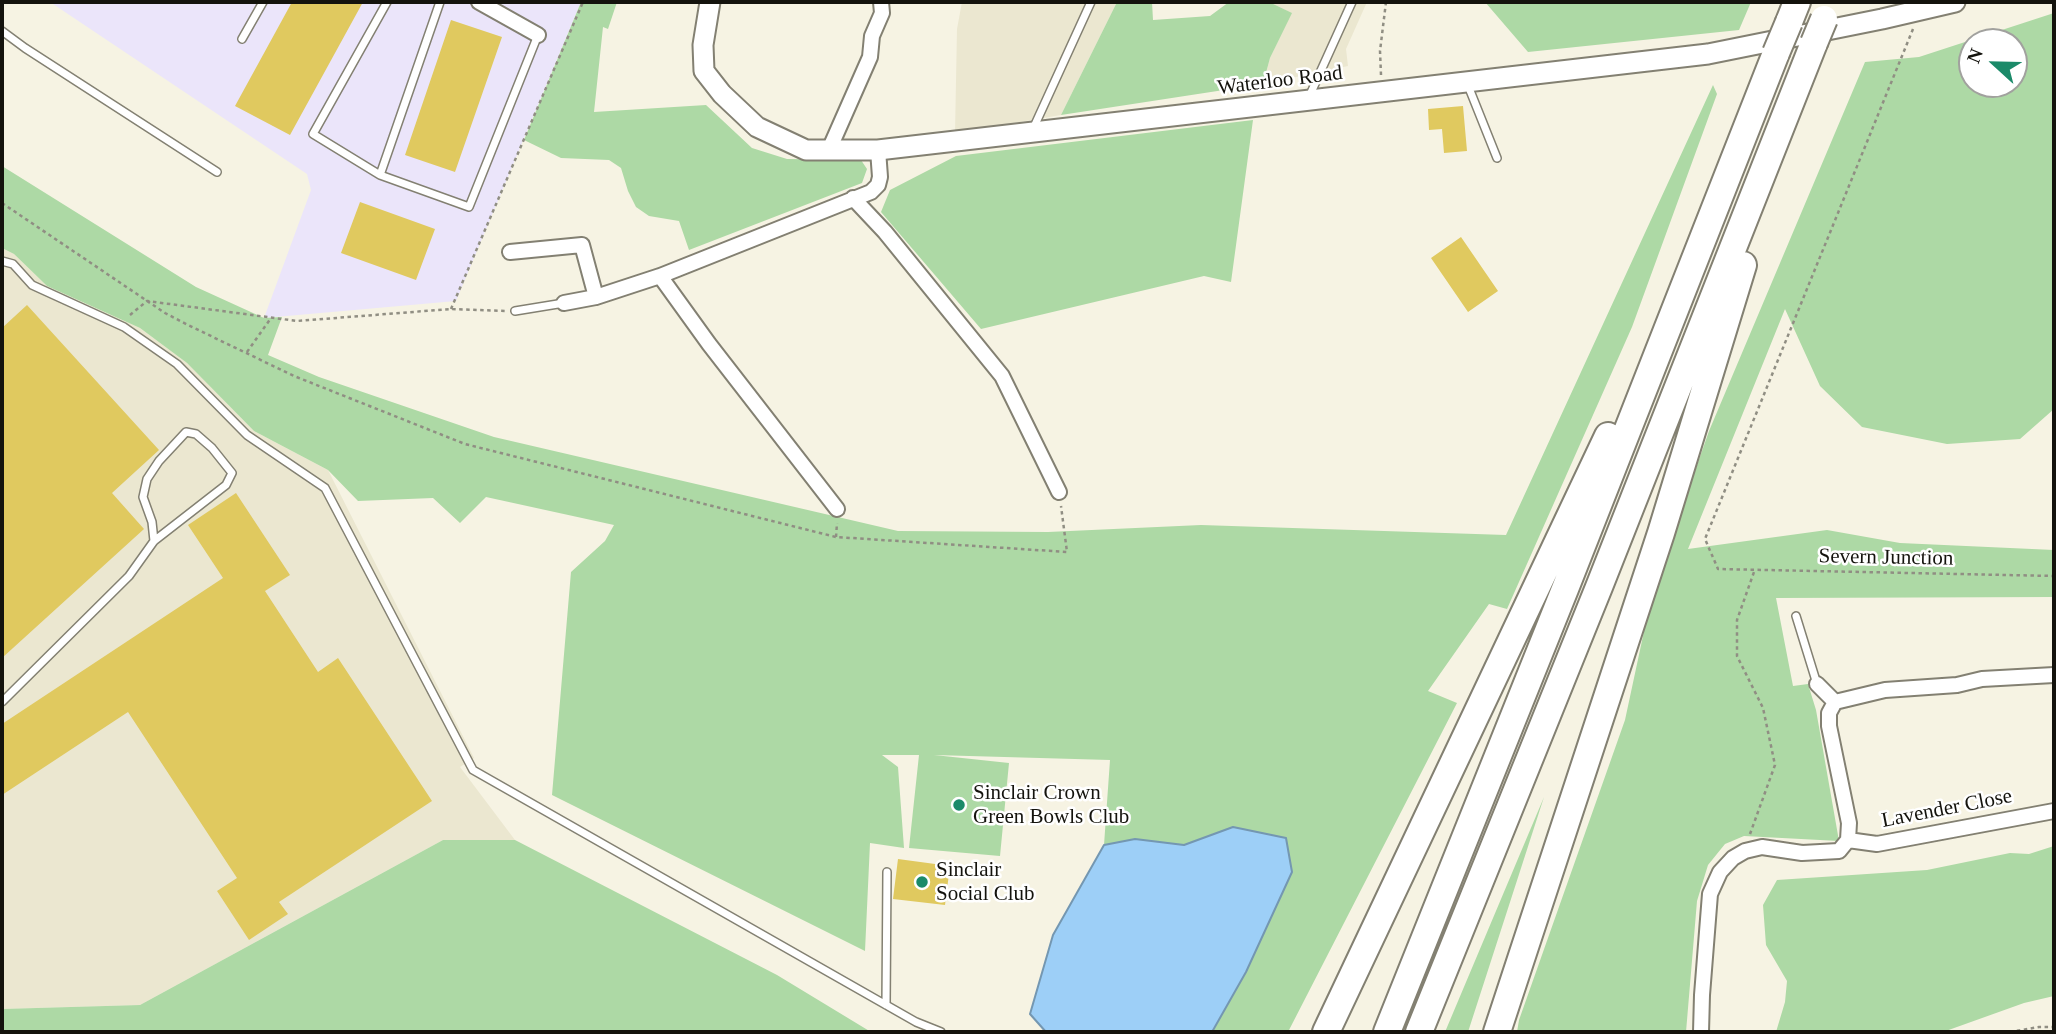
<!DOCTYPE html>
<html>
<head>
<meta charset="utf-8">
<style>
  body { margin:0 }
  #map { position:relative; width:2056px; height:1034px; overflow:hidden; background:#f6f3e3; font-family:"Times New Roman",serif }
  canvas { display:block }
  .frame { position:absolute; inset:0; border:4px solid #14130d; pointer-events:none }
  .north { position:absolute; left:1958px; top:28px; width:70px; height:70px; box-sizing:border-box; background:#fff; border:2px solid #a1a19e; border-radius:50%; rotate:292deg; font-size:19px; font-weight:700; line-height:28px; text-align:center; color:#14130d }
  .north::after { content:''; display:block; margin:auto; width:24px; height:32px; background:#1b8a69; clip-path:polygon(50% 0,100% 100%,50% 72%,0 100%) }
</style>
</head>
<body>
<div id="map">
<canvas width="2056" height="1034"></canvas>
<div class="frame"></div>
<div class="north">N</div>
</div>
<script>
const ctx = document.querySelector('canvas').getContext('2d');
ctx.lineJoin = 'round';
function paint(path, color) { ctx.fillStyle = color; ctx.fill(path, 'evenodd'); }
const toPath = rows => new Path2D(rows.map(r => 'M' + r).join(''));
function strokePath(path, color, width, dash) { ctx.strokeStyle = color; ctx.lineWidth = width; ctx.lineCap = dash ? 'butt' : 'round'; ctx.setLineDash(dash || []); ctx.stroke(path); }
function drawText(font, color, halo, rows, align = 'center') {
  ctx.font = font + ' "Times New Roman",serif'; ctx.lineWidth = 5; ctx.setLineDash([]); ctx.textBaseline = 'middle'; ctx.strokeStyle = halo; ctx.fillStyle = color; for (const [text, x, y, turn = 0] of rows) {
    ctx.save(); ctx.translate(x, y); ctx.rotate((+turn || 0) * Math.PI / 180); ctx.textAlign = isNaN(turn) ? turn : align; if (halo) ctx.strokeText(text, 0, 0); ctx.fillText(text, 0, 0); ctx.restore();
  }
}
const commercial = toPath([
  [50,2,581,2,456,301,264,318,311,190,307,174]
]);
const built = toPath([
  [962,2,1117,2,1061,115,955,133,957,29],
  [1269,2,1367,2,1346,49,1348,66,1263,84,1270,58,1291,13],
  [2,248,14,254,47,286,140,328,187,363,254,431,328,470,474,758,460,767,515,840,443,840,140,1005,2,1009]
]);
const green = toPath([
  [581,2,617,2,608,29,603,27,594,112,706,105,752,148,787,159,861,160,867,169,862,183,689,250,679,221,649,216,636,207,628,191,621,168,609,160,561,158,524,140],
  [1117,2,1152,2,1153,20,1210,16,1229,2,1269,2,1292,13,1270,58,1263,84,1061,115],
  [1485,2,1751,2,1739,30,1528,52],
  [2054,13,2054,409,2020,439,1947,444,1862,427,1820,386,1785,309,1688,549,1827,530,1900,543,2054,550,2054,597,1776,598,1793,686,1808,684,1816,710,1839,841,1744,836,1725,844,1708,865,1697,901,1686,1032,1517,1032,1519,1020,1625,720,1652,594,1709,431,1865,62,1919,57],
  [1972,42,2014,42,2014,84,1972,84],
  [1713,85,1717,94,1632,327,1507,609,1489,604,1428,691,1457,703,1288,1032,1212,1032,1246,972,1233,827,1184,846,1135,839,1104,845,1110,760,934,755,1009,763,1000,856,909,848,919,755,882,755,898,767,904,848,870,843,865,951,552,795,571,572,605,541,614,525,486,497,460,523,433,498,358,501,328,470,254,431,187,363,140,328,47,286,14,254,2,248,2,166,196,287,264,318,282,317,268,355,319,377,494,437,898,531,1048,532,1201,525,1506,535],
  [1253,120,1231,282,1204,276,981,329,881,212,890,190,956,156],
  [1544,797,1468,1032,1445,1032],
  [443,840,515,840,777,975,871,1032,2,1032,2,1009,140,1005],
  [2054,846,2054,996,2024,1003,1943,1032,1776,1032,1785,1002,1787,981,1766,945,1763,905,1777,880,1927,870,2010,853,2029,854]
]);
const water = toPath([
  [1233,827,1286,838,1292,872,1246,972,1212,1032,1046,1032,1030,1014,1053,935,1104,845,1135,839,1184,845,1233,827]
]);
const building = toPath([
  [292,2,363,2,290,135,235,106],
  [451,20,502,37,455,172,405,155],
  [1463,106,1467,151,1444,153,1442,129,1429,130,1428,109],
  [360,202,435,229,416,280,341,253],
  [1461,237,1498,291,1468,312,1431,258],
  [27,305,159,450,112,493,144,529,2,658,2,328],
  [236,493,290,575,265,591,318,672,338,658,432,801,279,902,288,914,249,940,217,891,237,878,128,712,2,795,2,724,223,578,188,525],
  [898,859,950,866,945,905,893,899]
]);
const path = toPath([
  [1913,29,1705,539,1718,569,2054,576],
  [1381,75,1380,51,1386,2],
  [2,203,165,313,188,325,294,376,465,444,836,537,1067,552,1061,506],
  [451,309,583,2],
  [130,315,147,301,297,321,451,309,505,311],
  [247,352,271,318],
  [836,537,837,523],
  [1750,834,1775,765,1763,708,1737,656,1737,620,1754,572],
  [2010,1032,2039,1027,2054,1027]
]);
const lane = toPath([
  [440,2,380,175,469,207,538,35],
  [2,31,25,48,217,172],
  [242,39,263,2],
  [1467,83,1497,158],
  [1309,97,1352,2],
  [1033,129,1091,2],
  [380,175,313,134,387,2],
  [2,261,13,264,32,285,124,327,177,364,247,435,325,488,473,770,916,1022,941,1032],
  [515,311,564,303],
  [1796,616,1817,684],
  [2,702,129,576,154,541,226,485,232,473,212,448,196,434,186,432,159,461,147,479,143,497,152,522,154,541],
  [886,1005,887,872]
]);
const street = toPath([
  [479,2,538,35],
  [829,150,870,57,872,36,882,13,881,2],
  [853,198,885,232,1002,376,1059,492],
  [510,252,582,245,596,297],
  [660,276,709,344,837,509],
  [564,303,596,297,660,276,871,192,878,185,880,177,878,150],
  [1817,684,1835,702],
  [1848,840,1849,823,1829,726,1829,713,1835,702,1885,690,1957,685,1982,679,2054,675],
  [1848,840,1877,844,2054,811],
  [1701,1032,1702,995,1710,894,1720,872,1733,858,1745,851,1762,847,1802,853,1839,851,1848,840]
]);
const secondary = toPath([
  [710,2,703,45,704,71,722,94,757,127,806,150,878,150,1708,54,1882,19,1955,2]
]);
const highway = toPath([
  [1789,22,1797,2],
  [1326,1032,1608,436],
  [1387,1032,1565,589,1776,53],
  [1419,1032,1599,587,1814,43],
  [1497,1032,1661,533,1743,265]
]);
const highwayBridge = toPath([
  [1814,43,1824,19],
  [1776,53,1789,22]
]);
const markers = [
  [959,805,7,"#1b8a69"],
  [922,882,7,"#1b8a69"]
];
const streetNames = [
  ["Waterloo Road",1280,81,-7],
  ["Severn Junction",1886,558,1],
  ["Lavender Close",1947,809,-11]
];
const poiNames = [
  ["Sinclair Crown",973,793],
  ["Green Bowls Club",973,817],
  ["Sinclair",936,870],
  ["Social Club",936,894]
];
paint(commercial, '#ebe5fa');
paint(built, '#ebe7d0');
paint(green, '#add9a5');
paint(water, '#9dcff7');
strokePath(water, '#7497b1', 2);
paint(building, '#e0c95f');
strokePath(lane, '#838072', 10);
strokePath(street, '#838072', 18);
strokePath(secondary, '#838072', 23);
strokePath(highway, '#838072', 30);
strokePath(path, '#908e83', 2.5, [3.5, 3.5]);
strokePath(lane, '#fff', 7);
strokePath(street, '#fff', 14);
strokePath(secondary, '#fff', 19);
strokePath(highway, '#fff', 26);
strokePath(highwayBridge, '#838072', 30, []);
strokePath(highwayBridge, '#fff', 26);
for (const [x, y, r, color] of markers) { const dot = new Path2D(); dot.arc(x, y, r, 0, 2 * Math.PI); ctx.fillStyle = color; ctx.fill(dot); strokePath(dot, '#fff', 2.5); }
drawText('21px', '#14130d', '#fff', streetNames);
drawText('21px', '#14130d', '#fff', poiNames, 'left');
</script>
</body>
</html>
